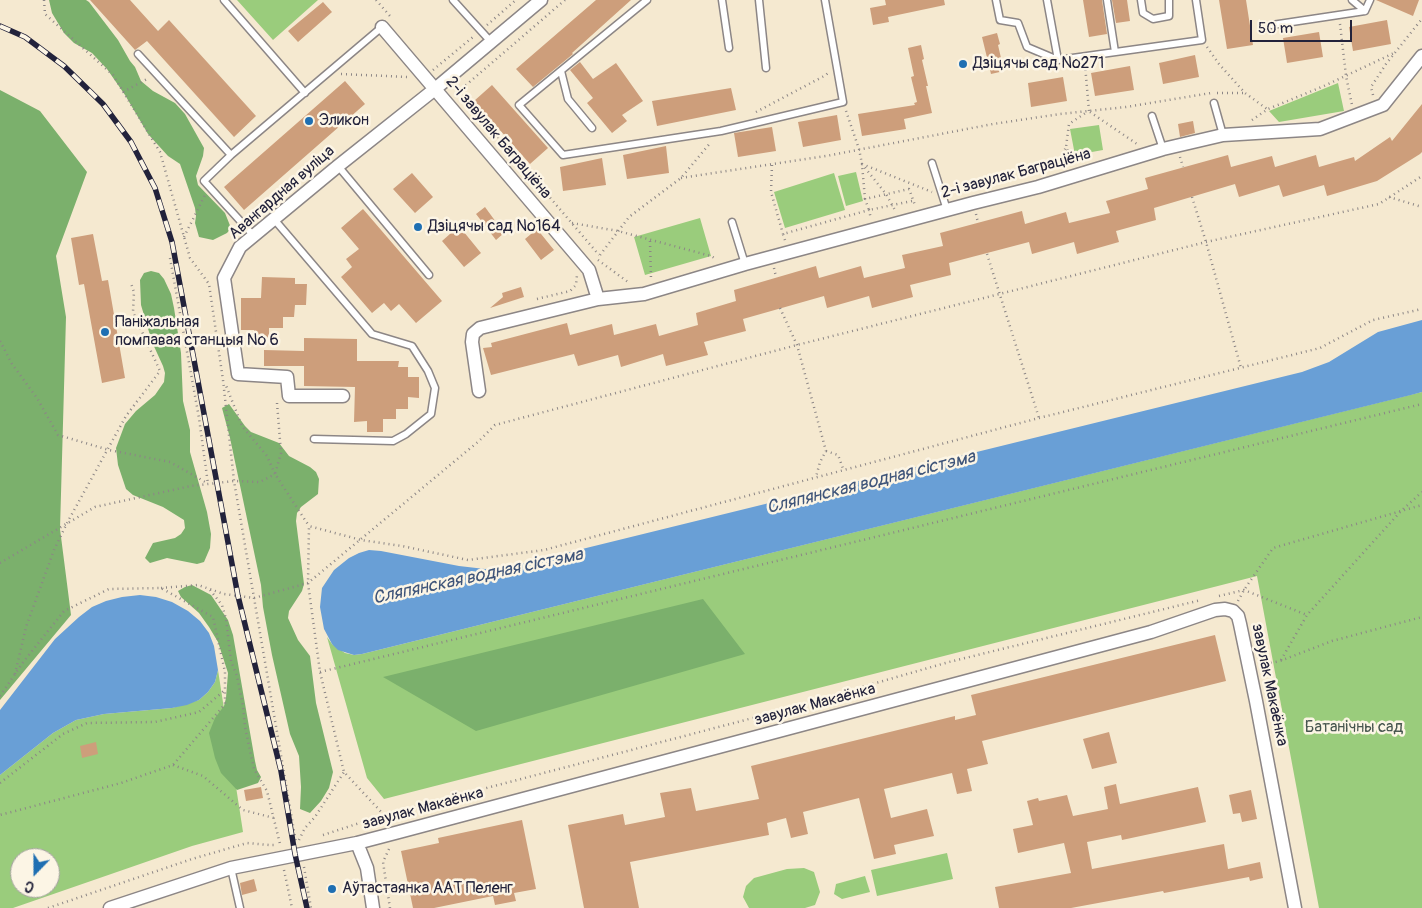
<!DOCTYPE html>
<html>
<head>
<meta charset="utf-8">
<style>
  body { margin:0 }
  #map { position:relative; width:1422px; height:908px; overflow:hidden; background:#f5e9d0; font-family:Pangolin,sans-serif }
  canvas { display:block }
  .north { position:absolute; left:10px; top:848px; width:50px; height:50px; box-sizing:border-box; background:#fcf5e5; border:1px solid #a5a1a1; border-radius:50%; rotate:202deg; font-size:14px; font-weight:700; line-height:20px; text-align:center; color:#22223b }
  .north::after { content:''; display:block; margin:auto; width:18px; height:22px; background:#1f6fb2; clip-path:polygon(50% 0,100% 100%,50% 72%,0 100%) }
  .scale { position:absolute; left:1250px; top:20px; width:102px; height:22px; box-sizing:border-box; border:2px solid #22223b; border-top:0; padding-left:6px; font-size:15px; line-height:18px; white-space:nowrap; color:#22223b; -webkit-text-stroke:4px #fcf5e5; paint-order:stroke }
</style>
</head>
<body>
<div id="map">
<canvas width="1422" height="908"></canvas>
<div class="north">С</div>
<div class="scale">50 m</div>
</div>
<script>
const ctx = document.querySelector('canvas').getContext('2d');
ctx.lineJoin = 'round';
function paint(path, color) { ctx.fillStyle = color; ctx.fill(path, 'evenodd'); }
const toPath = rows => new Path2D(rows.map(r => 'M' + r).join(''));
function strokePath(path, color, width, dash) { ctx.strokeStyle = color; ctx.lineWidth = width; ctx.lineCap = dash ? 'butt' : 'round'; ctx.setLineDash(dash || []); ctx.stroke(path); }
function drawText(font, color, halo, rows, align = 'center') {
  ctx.font = font + ' Pangolin,sans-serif'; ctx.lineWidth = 5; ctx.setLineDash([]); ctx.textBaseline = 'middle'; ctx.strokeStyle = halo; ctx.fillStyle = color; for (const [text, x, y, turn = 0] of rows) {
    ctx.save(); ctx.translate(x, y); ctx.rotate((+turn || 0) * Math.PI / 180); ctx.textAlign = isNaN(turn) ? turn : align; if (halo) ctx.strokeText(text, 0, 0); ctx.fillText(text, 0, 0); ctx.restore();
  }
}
const green = toPath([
  [237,0,318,0,273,40],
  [1338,83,1344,111,1279,122,1269,111],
  [1099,125,1103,150,1075,155,1070,129],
  [856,172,863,201,846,206,838,176],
  [834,173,845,210,785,228,774,192],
  [700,218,711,256,645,275,634,237],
  [1422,392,1422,908,1319,908,1257,576,384,799,367,778,327,637,332,644,345,653,354,655,362,654],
  [218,670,243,832,192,846,13,908,0,908,0,775,53,733,76,720,104,714,172,708,199,700,208,692,215,682],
  [20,858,50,858,50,888,20,888],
  [947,853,953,879,877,896,871,870],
  [804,868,814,872,820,892,815,905,805,908,749,908,743,897,746,886,754,878,787,869],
  [865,876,870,892,842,899,834,894,836,884]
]);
const forest = toPath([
  [49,0,86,0,89,2,118,40,130,61,135,67,141,81,153,91,175,103,185,114,204,148,203,156,196,176,198,185,225,213,231,228,227,233,213,240,199,237,195,223,196,216,195,208,180,164,168,156,148,134,125,95,107,69,92,53,74,43,64,33,52,13],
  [0,90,40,111,87,172,56,256,66,317,60,529,71,615,0,700],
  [151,271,159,273,164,279,171,294,174,308,181,353,183,401,190,430,190,452,207,512,211,534,210,548,204,562,197,564,167,558,150,563,145,558,153,543,175,538,181,534,185,528,184,520,163,507,133,495,126,489,118,465,116,448,125,424,136,411,155,395,164,382,165,373,163,366,152,342,141,305,140,280,144,273],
  [229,404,245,426,251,432,279,443,289,456,310,467,316,472,319,479,318,494,301,507,297,513,296,521,304,584,302,591,289,611,288,618,298,640,310,656,316,703,333,772,329,788,321,801,310,813,300,809,301,787,299,756,290,734,272,655,263,607,261,585,230,438,222,408],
  [192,585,211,595,228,620,233,635,255,761,257,770,261,777,258,783,237,790,221,773,215,758,209,733,215,718,224,706,226,698,228,673,218,642,209,627,199,613,181,597,178,591,185,587],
  [703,599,745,654,476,731,383,677]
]);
const water = toPath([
  [1422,320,1422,392,1411,395,362,654,354,655,338,650,332,644,324,629,320,607,322,588,334,570,349,558,359,553,369,550,381,551,459,566,485,569,513,566,1302,372,1329,362,1378,332],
  [140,595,156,597,172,602,188,611,200,621,209,633,214,646,218,670,215,682,208,692,199,700,187,705,172,708,104,714,76,720,53,733,0,775,0,710,55,639,79,617,92,607,106,601,122,597]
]);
const building = toPath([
  [90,0,130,0,158,31,169,20,256,116,234,137,147,41,135,50],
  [596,0,631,0,572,53,573,54,533,87,516,69],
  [885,0,944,0,945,5,888,17,889,22,873,25,870,8,886,5],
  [1083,0,1102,0,1107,34,1089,37],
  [1112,0,1127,0,1130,21,1116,23],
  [1219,0,1246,0,1253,45,1227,49],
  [1376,0,1419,0,1413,16],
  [323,2,332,12,298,42,288,31],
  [1387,20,1391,44,1353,51,1349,27],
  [1319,32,1323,57,1287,63,1283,38],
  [997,33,1000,44,998,45,1004,71,991,74,982,37],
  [921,45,924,59,922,60,928,86,926,86,932,113,904,119,906,129,862,136,858,114,915,105,914,103,917,102,911,77,914,76,908,48],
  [1195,55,1199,77,1163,84,1159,63],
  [580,62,593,79,616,63,643,101,622,115,627,121,612,133,587,103,593,98,570,70],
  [1130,66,1134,90,1095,96,1091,73],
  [1063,77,1067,101,1031,107,1028,83],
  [345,81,365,104,244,210,224,187],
  [492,85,548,148,530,164,474,101],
  [731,88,736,110,657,126,652,101],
  [1422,104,1422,152,1420,154,1377,181,1327,196,1324,185,1283,197,1279,185,1239,197,1235,184,1154,208,1156,220,1116,231,1119,242,1077,254,1074,242,1032,254,1029,242,949,263,951,275,910,285,913,297,872,308,869,296,827,308,824,296,743,319,746,331,704,342,708,355,666,366,663,354,621,367,618,355,578,366,574,354,491,375,483,348,492,347,491,343,567,323,570,335,612,324,614,335,656,324,659,336,698,325,696,313,736,301,734,290,816,266,819,278,861,266,864,278,905,268,902,255,943,246,940,233,1022,211,1025,224,1066,212,1069,223,1110,213,1106,201,1148,189,1145,178,1228,155,1231,167,1272,156,1275,167,1316,155,1319,167,1354,157,1355,161,1390,137,1392,141],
  [837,115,841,140,803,147,798,122],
  [1193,121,1195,133,1180,137,1178,124],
  [772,127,776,151,738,157,734,133],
  [666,146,669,173,627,179,623,155],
  [602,158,606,185,563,191,560,167],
  [412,173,433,197,415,213,393,189],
  [485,207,504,233,496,240,476,214],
  [363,209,442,301,416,323,399,304,391,311,384,303,372,313,341,277,352,267,346,259,359,249,341,228],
  [459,226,481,253,464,267,442,241],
  [537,229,554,250,541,260,525,239],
  [93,234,102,281,108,280,125,378,102,383,84,284,79,285,71,238],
  [262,277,295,278,295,284,307,284,306,305,295,305,294,317,283,317,283,328,269,328,269,341,254,340,254,330,241,330,241,298,261,298],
  [521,287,524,297,490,308,503,297,502,293],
  [304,338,357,339,357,361,399,361,398,367,408,367,408,377,419,377,419,398,408,397,408,409,396,409,396,419,383,419,383,432,367,432,367,421,354,422,355,387,304,386,304,366,264,366,264,350,304,351],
  [1215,635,1226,681,982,741,988,764,967,769,972,791,957,794,952,773,884,789,891,818,927,809,934,836,894,845,896,854,874,859,859,798,803,812,808,834,791,838,786,818,767,823,769,835,630,862,639,908,584,908,568,825,623,814,625,825,665,817,660,793,691,788,696,811,759,799,751,766,955,716,955,720,976,715,971,695],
  [1109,732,1117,763,1092,769,1083,739],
  [96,742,98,754,82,758,80,746],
  [1116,784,1120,804,1198,787,1206,822,1122,840,1121,835,1087,842,1092,869,1224,844,1228,869,1260,862,1263,878,1250,881,1249,877,1164,893,1163,891,1071,908,999,908,995,887,1071,873,1064,843,1018,853,1013,829,1033,825,1027,801,1038,798,1039,801,1067,795,1073,816,1108,809,1104,787],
  [261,787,263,798,246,801,244,790],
  [1251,790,1257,819,1242,822,1240,813,1233,814,1229,795],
  [522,820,536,889,514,893,516,901,495,905,493,896,434,908,413,908,401,851,439,843,438,838],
  [254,879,257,891,242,895,240,883]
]);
const path = toPath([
  [44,0,45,14,113,75,160,152,190,258,209,284,223,380,234,481,296,843],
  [376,0,390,16],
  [565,0,459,91,599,255],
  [1340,24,1346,76,1352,105],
  [487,25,516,0],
  [1207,47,1219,64,1245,93,1267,109],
  [1085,65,1089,111],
  [433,70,473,37],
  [341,74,408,77],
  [123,92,149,78],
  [1217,93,1245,93],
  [1373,95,1371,87,1386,64,1421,20,1422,21],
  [846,111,859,149,862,164,886,194,896,212],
  [756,112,826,75,828,73],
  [1090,112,1137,144],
  [1252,120,1268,109,1324,86,1394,53],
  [1180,157,1183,167],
  [1074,164,1066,147,1069,124,1087,112],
  [772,165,771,192,783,234],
  [1057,168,1066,147],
  [681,178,826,156,993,124,1060,114,1126,107,1211,93],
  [1192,197,1206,242,1241,368],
  [1389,197,1422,207],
  [865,199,862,164,932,192],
  [912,201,869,210,865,199,909,189,915,205],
  [976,214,978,223],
  [572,223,618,231,711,256,716,259],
  [184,237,205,195],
  [785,240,783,234,869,210,871,219],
  [650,241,651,279],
  [987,254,1039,418],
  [600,255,629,217,681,178,711,142],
  [170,258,199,418,208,484],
  [598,260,628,282],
  [774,268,776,277],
  [537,299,570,291,576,285,577,275],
  [780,308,797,345,826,451,820,462,816,477],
  [0,341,12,364,37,398,58,435,109,450,170,462,207,483],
  [277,403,281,453,275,474,309,526],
  [826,451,838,455,844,471],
  [0,563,95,507,191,486,234,481,260,482,275,474,267,456,242,426,225,383],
  [161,588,198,585,224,594,254,598,308,583,479,441,495,425,797,345,1206,242,1379,204,1422,176],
  [210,590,222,605,226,619,231,661,237,676,243,706,245,727,254,769,267,791,280,844],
  [1219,596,1244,590,1307,615],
  [1238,601,1244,590,1273,548,1422,505],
  [1281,660,1307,615,1401,511,1422,492],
  [1261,665,1280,661,1332,641,1422,617],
  [320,672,1422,404],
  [15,674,26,627,54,550,67,523,126,416,160,371,133,312,134,292,131,283],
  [0,696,24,661,64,611,109,589,161,588,213,617,225,672,225,704,173,765,121,783,0,815],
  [173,765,203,776,243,810,274,818],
  [0,783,63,734,87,723,155,722,199,712,225,690],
  [384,815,344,772,320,672,308,583,309,526,361,540,402,546,468,560,544,550,1039,418,1320,348,1373,320,1422,309],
  [323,835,384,815,768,714,949,662,1201,600],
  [299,840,305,828,315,817,344,772],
  [389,849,383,862,390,908],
  [304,867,311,908],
  [284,870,292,908],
  [48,908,192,859,247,843,269,845,276,845]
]);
const lane = toPath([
  [224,0,305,93],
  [453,0,492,43],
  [647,0,519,105,563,155,721,131,843,102,825,0],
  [722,0,729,48],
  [759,0,766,68],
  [996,0,1000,20,1018,23,1027,47,1058,60],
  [1047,0,1058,60,1202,40,1196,0],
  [1107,0,1115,52],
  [1141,0,1143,13,1153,19,1169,16,1169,0],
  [1352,0,1365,11],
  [1272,25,1365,11,1370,0],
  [138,54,231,155],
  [561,71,568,99,592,128],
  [1214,103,1223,135],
  [1152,116,1163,149],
  [932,163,947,210],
  [338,166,429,275],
  [273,218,372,334,412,346,428,371,435,388,431,414,406,434,393,441,314,439],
  [732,222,745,264],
  [253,235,204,181,231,155,382,27],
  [231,868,240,908]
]);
const street = toPath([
  [382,27,589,270,598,299],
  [479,391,472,342,473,334,480,328,598,299,644,294,745,264,973,203,1038,187,1163,149,1223,135,1320,129,1383,105,1422,56],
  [343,396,289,396,287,377,238,374,224,278,240,247,338,166,435,89,541,0],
  [357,843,367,868,373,908],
  [110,908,231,868,357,843,399,832,1151,632,1215,610,1225,609,1233,611,1238,616,1240,624,1256,701,1295,908]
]);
const rail = toPath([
  [0,26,25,37,64,66,103,104,131,142,155,188,172,242,238,596,281,771,295,854,307,908]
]);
const markers = [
  [963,64,5,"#1f6fb2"],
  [309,121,5,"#1f6fb2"],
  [418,227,5,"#1f6fb2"],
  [105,332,5,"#1f6fb2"],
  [332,889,5,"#1f6fb2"]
];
const poiNames = [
  ["Дзіцячы сад №271",973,64],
  ["Эликон",319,121],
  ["Дзіцячы сад №164",428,227],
  ["Паніжальная",115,323],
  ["помпавая станцыя № 6",115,341],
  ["Аўтастаянка ААТ Пеленг",342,889]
];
const streetNames = [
  ["2-і завулак Баграціёна",498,138,50],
  ["2-і завулак Баграціёна",1016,174,-15],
  ["Авангардная вуліца",282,193,-41],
  ["завулак Макаёнка",1269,685,78],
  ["завулак Макаёнка",815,705,-15],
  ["завулак Макаёнка",423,809,-15]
];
const parkNames = [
  ["Батанічны сад",1354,728]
];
const waterNames = [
  ["Сляпянская водная сістэма",871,483,-14],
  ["Сляпянская водная сістэма",478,577,-12]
];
paint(green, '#9acc7c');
paint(forest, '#7bb06c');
paint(water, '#699fd6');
paint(building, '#cd9e7b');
strokePath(lane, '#8c8686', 9);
strokePath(street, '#8c8686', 15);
strokePath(path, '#8c8686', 2.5, [1, 4]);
strokePath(lane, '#fff', 6);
strokePath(street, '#fff', 12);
strokePath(rail, '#22223b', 5.5);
strokePath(rail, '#fcf5e5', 4, [11]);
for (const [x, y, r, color] of markers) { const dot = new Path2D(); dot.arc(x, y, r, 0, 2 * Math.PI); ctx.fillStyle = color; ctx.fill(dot); strokePath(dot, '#fcf5e5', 2); }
drawText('16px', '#22223b', '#fcf5e5', poiNames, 'left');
drawText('16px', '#22223b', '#fcf5e5', streetNames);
drawText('16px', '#46554e', '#fcf5e5', parkNames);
drawText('italic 18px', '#3e5479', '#fcf5e5', waterNames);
</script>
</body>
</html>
